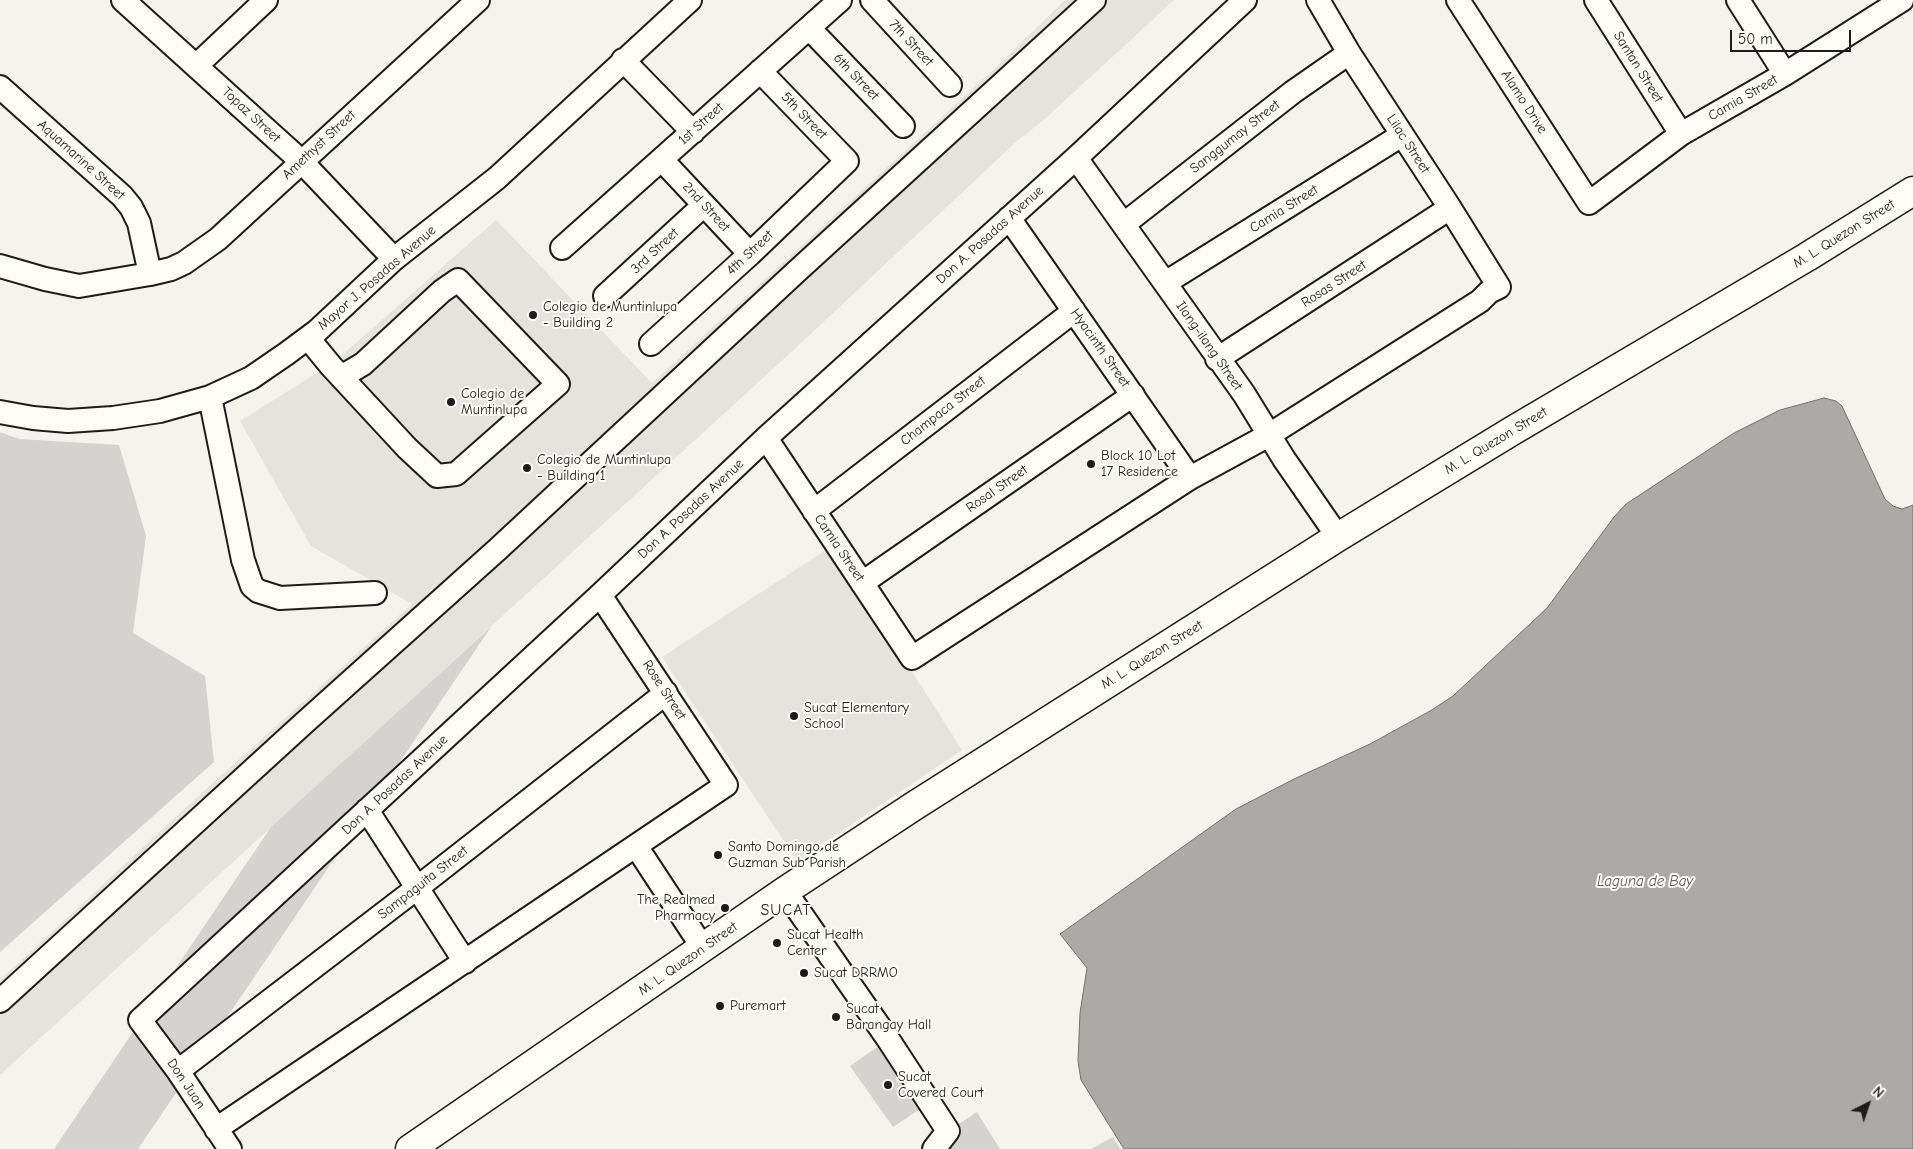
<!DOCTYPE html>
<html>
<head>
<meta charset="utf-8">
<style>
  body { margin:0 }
  #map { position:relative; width:1913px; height:1149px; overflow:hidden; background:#f4f3ee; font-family:"Comic Neue",sans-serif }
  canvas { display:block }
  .north { position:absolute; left:1843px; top:1079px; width:50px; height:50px; -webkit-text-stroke:4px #fdfcf7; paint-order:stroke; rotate:41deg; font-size:14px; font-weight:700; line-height:20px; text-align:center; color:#1c1c1c }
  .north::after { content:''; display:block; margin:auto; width:18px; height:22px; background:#1c1c1c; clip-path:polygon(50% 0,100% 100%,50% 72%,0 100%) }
  .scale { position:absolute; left:1730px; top:30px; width:121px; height:22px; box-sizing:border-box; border:2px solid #1c1c1c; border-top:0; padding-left:6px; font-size:15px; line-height:18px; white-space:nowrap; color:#1c1c1c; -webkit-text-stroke:4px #fdfcf7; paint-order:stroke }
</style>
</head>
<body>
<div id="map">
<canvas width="1913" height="1149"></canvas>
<div class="north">N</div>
<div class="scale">50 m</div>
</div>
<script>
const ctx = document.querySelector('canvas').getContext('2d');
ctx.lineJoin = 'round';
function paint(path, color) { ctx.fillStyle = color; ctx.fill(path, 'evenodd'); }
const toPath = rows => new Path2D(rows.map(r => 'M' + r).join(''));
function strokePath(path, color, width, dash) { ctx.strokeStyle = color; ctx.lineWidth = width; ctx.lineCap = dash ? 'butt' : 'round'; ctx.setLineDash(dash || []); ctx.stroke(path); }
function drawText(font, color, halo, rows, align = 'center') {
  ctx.font = font + ' "Comic Neue",sans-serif'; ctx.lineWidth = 4; ctx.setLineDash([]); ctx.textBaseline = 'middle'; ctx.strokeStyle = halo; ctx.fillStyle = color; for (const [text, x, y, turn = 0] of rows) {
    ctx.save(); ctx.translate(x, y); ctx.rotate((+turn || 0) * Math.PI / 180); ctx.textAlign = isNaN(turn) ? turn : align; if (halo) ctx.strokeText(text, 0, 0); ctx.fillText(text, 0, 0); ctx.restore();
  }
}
const built = toPath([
  [1065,0,1174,0,1047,117,1015,143,787,356,0,1075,0,980,195,799,412,604,311,546,240,421,333,363,496,220,652,383,993,70],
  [832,546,962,750,797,861,662,657]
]);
const green = toPath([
  [0,432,19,439,119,445,146,536,133,633,205,676,214,762,0,952],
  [491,627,138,1149,54,1149,271,827],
  [883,1043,926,1105,893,1127,850,1066],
  [977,1112,1000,1149,921,1149],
  [1113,1137,1120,1149,1091,1149]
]);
const water = toPath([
  [1824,398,1836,401,1842,406,1885,499,1893,506,1902,509,1913,505,1913,1149,1124,1149,1081,1080,1078,1061,1080,1013,1087,968,1060,934,1236,809,1294,779,1370,744,1430,711,1453,696,1547,608,1614,517,1626,504,1734,433,1780,410,1824,398]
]);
const minor = toPath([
  [123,0,301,161,394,259],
  [872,0,950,85],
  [1458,0,1589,203,1681,134,1785,74,1902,0],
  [1596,0,1681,134],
  [1738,0,1785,74],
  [809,28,903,126],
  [623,60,693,132],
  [197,65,266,0],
  [0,87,122,196,131,207,139,223,150,274],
  [1076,158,1244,394,1284,459,1338,537],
  [662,160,750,254],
  [1009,218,1190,478],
  [1124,224,1293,92,1349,53],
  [562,248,840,0],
  [0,266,45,279,79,286,150,274,171,269,184,263,218,239,478,0],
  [1165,283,1402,135],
  [605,296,704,205],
  [308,338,331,366,407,448,437,476,456,474,558,384,458,280,442,291,363,364,341,377],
  [651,344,750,254,847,161,760,71],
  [1217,359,1450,208],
  [210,397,243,560,252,586,258,591,280,598,375,593],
  [0,412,33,418,68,421,113,418,160,411,210,397,251,378,286,354,317,331,394,259,497,178,690,0],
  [766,438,912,658,1190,478,1269,435,1480,301,1489,292,1499,287,1450,208,1349,53,1318,0],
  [814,511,1074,311],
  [862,583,1133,395],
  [367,810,465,962],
  [636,846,703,948],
  [785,891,888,1039,948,1131,934,1149],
  [0,1001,303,724,498,549,796,272,1094,0],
  [178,1071,417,888,666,693],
  [216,1129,726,785,600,595],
  [230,1149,178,1071,140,1020,600,595,766,438,1076,158,1245,0]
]);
const major = toPath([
  [410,1149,785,891,914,806,1338,537,1512,431,1807,257,1913,191]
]);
const markers = [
  [533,315,5,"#1c1c1c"],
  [451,402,5,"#1c1c1c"],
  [1091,464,5,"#1c1c1c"],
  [527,468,5,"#1c1c1c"],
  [794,716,5,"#1c1c1c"],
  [718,855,5,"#1c1c1c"],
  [725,908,5,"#1c1c1c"],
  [777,943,5,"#1c1c1c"],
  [804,973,5,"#1c1c1c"],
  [720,1006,5,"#1c1c1c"],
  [836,1017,5,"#1c1c1c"],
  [888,1085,5,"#1c1c1c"]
];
const streetNames = [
  ["7th Street",911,43,47],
  ["Santan Street",1638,67,58],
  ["6th Street",856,77,46],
  ["Camia Street",1743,98,-30],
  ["Alamo Drive",1524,102,57],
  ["Topaz Street",251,115,43],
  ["5th Street",804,116,46],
  ["1st Street",701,124,-42],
  ["Sanggumay Street",1235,137,-38],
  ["Lilac Street",1408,144,57],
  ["Amethyst Street",319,145,-43],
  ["Aquamarine Street",81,160,42],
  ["2nd Street",706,207,47],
  ["Camia Street",1284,209,-32],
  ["M. L. Quezon Street",1844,234,-32],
  ["Don A. Posadas Avenue",990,235,-42],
  ["3rd Street",655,251,-43],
  ["4th Street",750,253,-43],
  ["Mayor J. Posadas Avenue",377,278,-41],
  ["Rosas Street",1334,284,-33],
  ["Ilang-ilang Street",1209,346,55],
  ["Hyacinth Street",1100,348,55],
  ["Champaca Street",943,411,-38],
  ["M. L. Quezon Street",1496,441,-31],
  ["Rosal Street",997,489,-35],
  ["Don A. Posadas Avenue",691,509,-43],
  ["Camia Street",839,548,56],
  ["M. L. Quezon Street",1152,655,-32],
  ["Rose Street",664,690,57],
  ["Don A. Posadas Avenue",395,785,-43],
  ["Sampaguita Street",423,883,-38],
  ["M. L. Quezon Street",688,959,-35],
  ["Don Juan",186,1084,56]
];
const poiNames = [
  ["Colegio de Muntinlupa",543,307],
  ["- Building 2",543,323],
  ["Colegio de",461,394],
  ["Muntinlupa",461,410],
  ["Block 10 Lot",1101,456],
  ["17 Residence",1101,472],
  ["Colegio de Muntinlupa",537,460],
  ["- Building 1",537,476],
  ["Sucat Elementary",804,708],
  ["School",804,724],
  ["Santo Domingo de",728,847],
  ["Guzman Sub Parish",728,863],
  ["The Realmed",715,900,"right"],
  ["Pharmacy",715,916,"right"],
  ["Sucat Health",787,935],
  ["Center",787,951],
  ["Sucat DRRMO",814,973],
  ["Puremart",730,1006],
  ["Sucat",846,1009],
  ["Barangay Hall",846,1025],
  ["Sucat",898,1077],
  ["Covered Court",898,1093]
];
const waterNames = [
  ["Laguna de Bay",1645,882]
];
const quarterNames = [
  ["SUCAT",786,910]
];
paint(built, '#e4e3de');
paint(green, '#d4d3cf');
paint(water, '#abaaa6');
strokePath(water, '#72716f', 1);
strokePath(minor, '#1c1c1c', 26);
strokePath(major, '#1c1c1c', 31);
strokePath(minor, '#fdfcf7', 22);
strokePath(major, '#fdfcf7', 28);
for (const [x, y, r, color] of markers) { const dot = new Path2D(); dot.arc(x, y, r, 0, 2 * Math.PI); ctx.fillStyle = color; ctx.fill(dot); strokePath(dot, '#fdfcf7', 2); }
drawText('14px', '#1c1c1c', '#fdfcf7', streetNames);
drawText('14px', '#1c1c1c', '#fdfcf7', poiNames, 'left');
drawText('italic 15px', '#5c5c5a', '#fdfcf7', waterNames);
ctx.letterSpacing = '1px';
drawText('16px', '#1c1c1c', '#fdfcf7', quarterNames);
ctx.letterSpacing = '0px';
</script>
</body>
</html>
